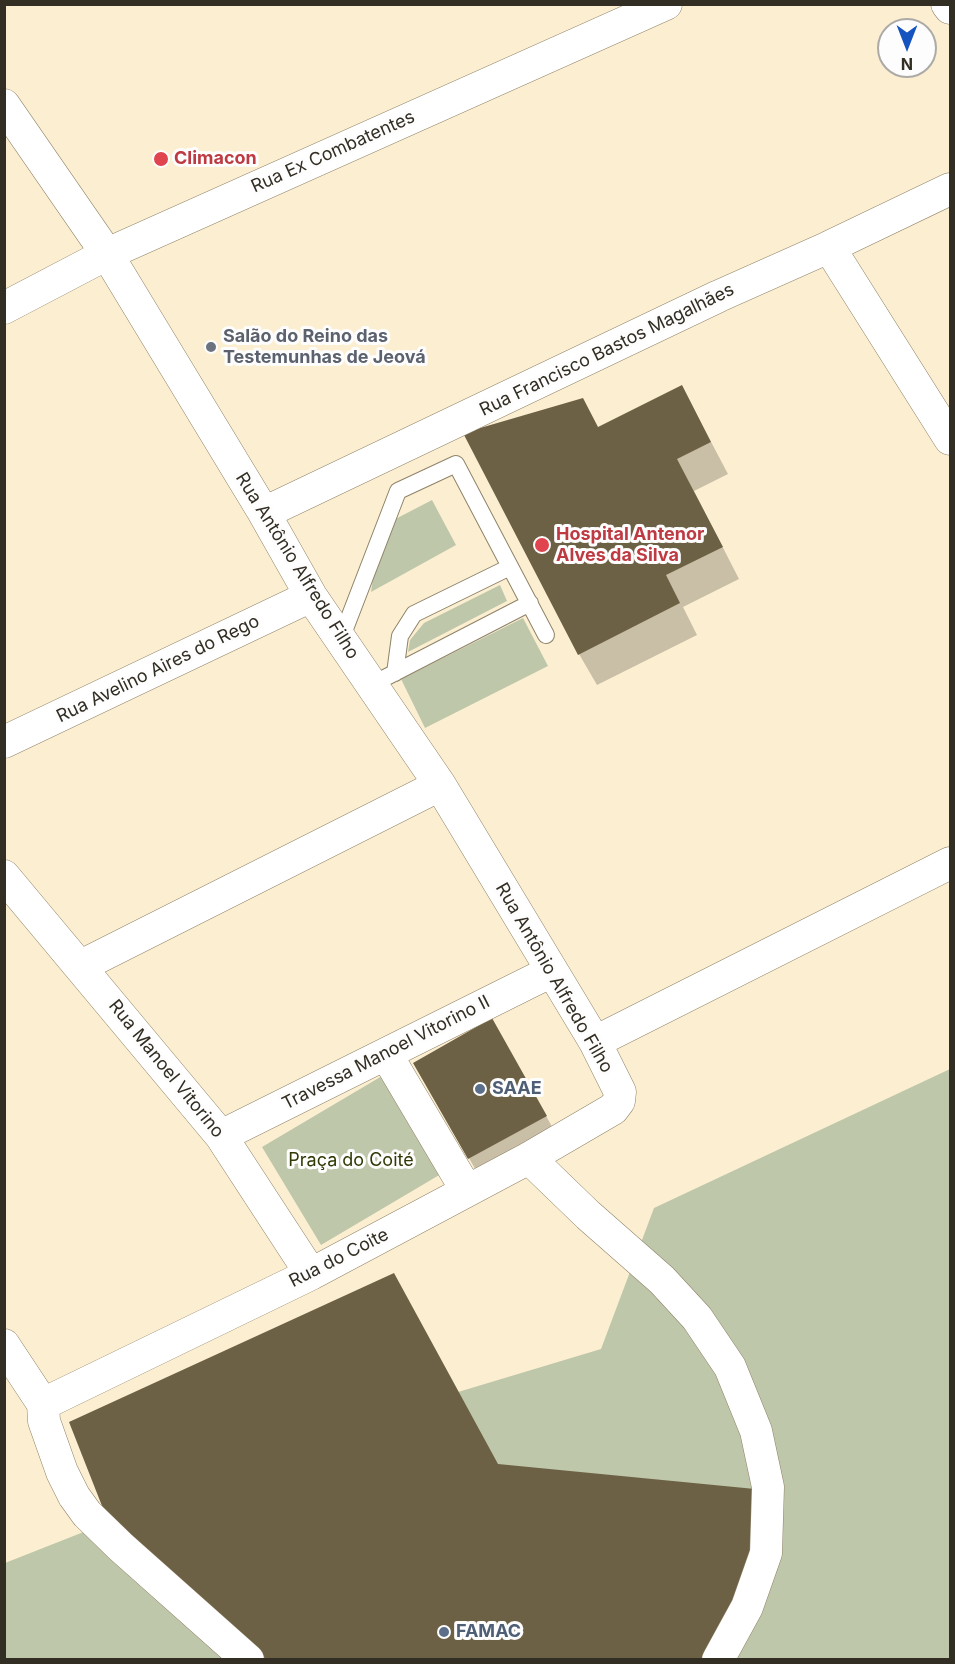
<!DOCTYPE html>
<html>
<head>
<meta charset="utf-8">
<style>
  body { margin:0 }
  #map { position:relative; width:955px; height:1664px; overflow:hidden; background:#fcefd1; font-family:Inter,sans-serif }
  canvas { display:block }
  .frame { position:absolute; inset:0; border:6px solid #332e23; pointer-events:none }
  .north { position:absolute; left:877px; top:18px; width:60px; height:60px; box-sizing:border-box; background:#fdfdfd; border:2px solid #acaaa6; border-radius:50%; rotate:180deg; font-size:16px; font-weight:700; line-height:24px; text-align:center; color:#332e23 }
  .north::after { content:''; display:block; margin:auto; width:21px; height:27px; background:#1554c0; clip-path:polygon(50% 0,100% 100%,50% 72%,0 100%) }
</style>
</head>
<body>
<div id="map">
<canvas width="955" height="1664"></canvas>
<div class="frame"></div>
<div class="north">N</div>
</div>
<script>
const ctx = document.querySelector('canvas').getContext('2d');
ctx.lineJoin = 'round';
function paint(path, color) { ctx.fillStyle = color; ctx.fill(path, 'evenodd'); }
const toPath = rows => new Path2D(rows.map(r => 'M' + r).join(''));
function strokePath(path, color, width, dash) { ctx.strokeStyle = color; ctx.lineWidth = width; ctx.lineCap = dash ? 'butt' : 'round'; ctx.setLineDash(dash || []); ctx.stroke(path); }
function drawText(font, color, halo, rows, align = 'center') {
  ctx.font = font + ' Inter,sans-serif'; ctx.lineWidth = 6; ctx.setLineDash([]); ctx.textBaseline = 'middle'; ctx.strokeStyle = halo; ctx.fillStyle = color; for (const [text, x, y, turn = 0] of rows) {
    ctx.save(); ctx.translate(x, y); ctx.rotate((+turn || 0) * Math.PI / 180); ctx.textAlign = isNaN(turn) ? turn : align; if (halo) ctx.strokeText(text, 0, 0); ctx.fillText(text, 0, 0); ctx.restore();
  }
}
const green = toPath([
  [432,500,456,545,371,592,380,527],
  [500,585,507,601,408,652,410,640,424,623],
  [523,618,548,666,425,728,401,679],
  [950,1069,950,1659,5,1660,5,1563,375,1417,601,1349,654,1208],
  [382,1076,441,1174,321,1245,262,1147]
]);
const shadow = toPath([
  [682,387,728,474,694,491,739,579,683,607,697,635,597,685,579,654,599,429],
  [492,1020,559,1139,482,1181,415,1063]
]);
const building = toPath([
  [682,385,711,442,677,459,723,547,666,575,680,603,578,655,463,433,583,398,598,427],
  [492,1018,547,1116,468,1159,413,1063],
  [394,1273,498,1464,755,1489,753,1564,706,1660,266,1660,261,1653,104,1511,69,1422]
]);
const lane = toPath([
  [341,639,398,491,456,464,546,635],
  [395,673,400,636,414,614,510,567],
  [371,685,530,603]
]);
const street = toPath([
  [947,4,950,8],
  [4,105,107,254,264,513,311,596,440,785,595,1042,620,1092,619,1101,613,1109,529,1158,311,1274,43,1404],
  [829,247,950,439],
  [4,308,107,254,666,4],
  [264,513,719,296,829,247,950,189],
  [4,742,311,596],
  [4,876,221,1136,311,1274],
  [81,966,440,785],
  [595,1042,950,863],
  [386,1054,467,1191],
  [221,1136,552,971],
  [529,1158,588,1215,662,1280,697,1318,730,1367,756,1431,768,1487,766,1553,747,1607,718,1660],
  [4,1345,43,1404],
  [43,1404,44,1421,62,1472,74,1496,87,1514,121,1547,248,1660]
]);
const markers = [
  [161,159,8,"#e0444e"],
  [211,347,6,"#6b7280"],
  [542,545,8,"#e0444e"],
  [480,1089,6,"#5c6f8a"],
  [444,1632,6,"#5c6f8a"]
];
const streetNames = [
  ["Rua Ex Combatentes",333,152,-24],
  ["Rua Francisco Bastos Magalhães",607,350,-26],
  ["Rua Antônio Alfredo Filho",297,566,58],
  ["Rua Avelino Aires do Rego",158,669,-26],
  ["Rua Antônio Alfredo Filho",554,978,60],
  ["Travessa Manoel Vitorino II",386,1053,-27],
  ["Rua Manoel Vitorino",166,1069,51],
  ["Rua do Coite",339,1258,-27]
];
const healthNames = [
  ["Climacon",174,159],
  ["Hospital Antenor",556,535],
  ["Alves da Silva",556,556]
];
const worshipNames = [
  ["Salão do Reino das",223,337],
  ["Testemunhas de Jeová",223,358]
];
const serviceNames = [
  ["SAAE",492,1089],
  ["FAMAC",456,1632]
];
const parkNames = [
  ["Praça do Coité",351,1161]
];
paint(green, '#bfc7ab');
paint(shadow, '#0003');
paint(building, '#6d6145');
strokePath(lane, '#8f8368', 18);
strokePath(street, '#8f8368', 33);
strokePath(lane, '#fff', 16);
strokePath(street, '#fff', 32);
for (const [x, y, r, color] of markers) { const dot = new Path2D(); dot.arc(x, y, r, 0, 2 * Math.PI); ctx.fillStyle = color; ctx.fill(dot); strokePath(dot, '#fdfdfd', 2); }
drawText('18px', '#332e23', '#fdfdfd', streetNames);
drawText('bold 18px', '#be3a42', '#fdfdfd', healthNames, 'left');
drawText('bold 18px', '#5b616d', '#fdfdfd', worshipNames, 'left');
drawText('bold 18px', '#4e5e75', '#fdfdfd', serviceNames, 'left');
drawText('18px', '#303a05', '#fdfdfd', parkNames);
</script>
</body>
</html>
